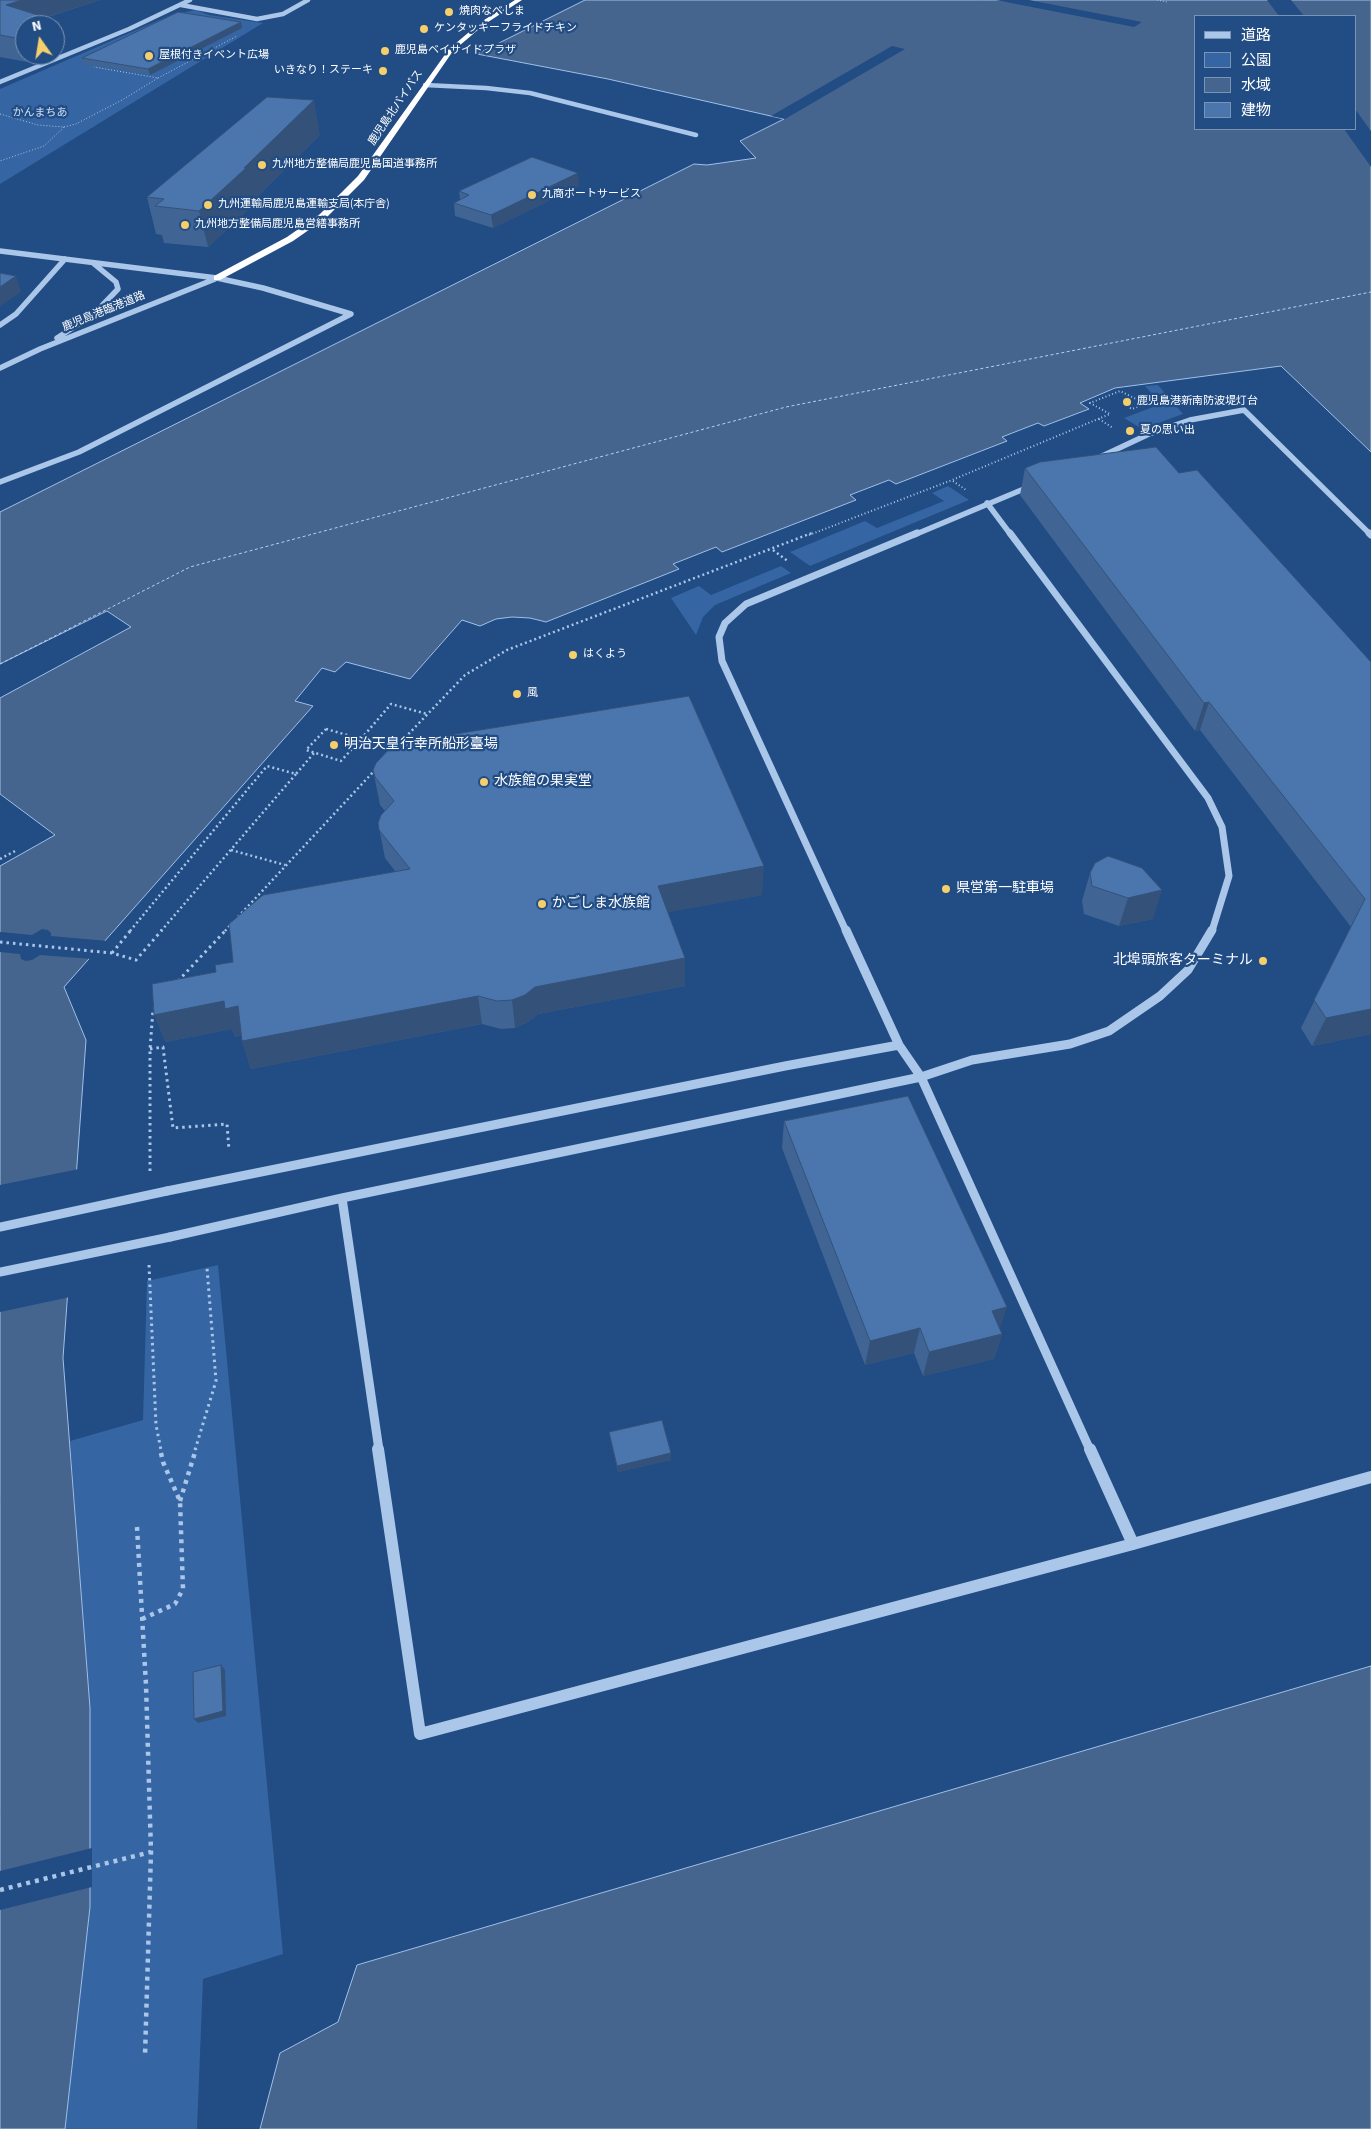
<!DOCTYPE html>
<html>
<head>
<meta charset="utf-8">
<style>
  body { margin:0 }
  #map { position:relative; width:1371px; height:2129px; overflow:hidden; background:#214c84; font-family:"Source Sans 3","Noto Sans JP",sans-serif }
  canvas { display:block }
  .legend { position:absolute; left:1194px; top:15px; width:162px; height:115px; box-sizing:border-box; background:#214c84; border:1px solid #7a94b5; margin:0; padding:6px 9px; list-style:none; font-size:15px; color:#fff }
  .legend li { display:flex; align-items:center; gap:10px; height:25px }
  .legend b { width:25px; border:1px solid #7a94b5 }
  .north { position:absolute; left:15px; top:15px; width:50px; height:50px; box-sizing:border-box; background:#214c84; border:1px solid #7a94b5; border-radius:50%; rotate:347deg; font-size:14px; font-weight:700; line-height:20px; text-align:center; color:#fff }
  .north::after { content:''; display:block; margin:auto; width:18px; height:22px; background:#f5cf6b; clip-path:polygon(50% 0,100% 100%,50% 72%,0 100%) }
</style>
</head>
<body>
<div id="map">
<canvas width="1371" height="2129"></canvas>
<ul class="legend">
<li><b style="height:6px;background:#aac6e9"></b>道路</li>
<li><b style="height:14px;background:#3565a2"></b>公園</li>
<li><b style="height:14px;background:#46658e"></b>水域</li>
<li><b style="height:14px;background:#4a75ad"></b>建物</li>
</ul>
<div class="north">N</div>
</div>
<script>
const ctx = document.querySelector('canvas').getContext('2d');
ctx.lineJoin = 'round';
function paint(path, color) { ctx.fillStyle = color; ctx.fill(path, 'evenodd'); }
const toPath = rows => new Path2D(rows.map(r => 'M' + r).join(''));
function strokePath(path, color, width, dash) { ctx.strokeStyle = color; ctx.lineWidth = width; ctx.lineCap = dash ? 'butt' : 'round'; ctx.setLineDash(dash || []); ctx.stroke(path); }
function drawText(font, color, halo, rows, align = 'center') {
  ctx.font = font + ' "Source Sans 3","Noto Sans JP",sans-serif'; ctx.lineWidth = 4.5; ctx.setLineDash([]); ctx.textBaseline = 'middle'; ctx.strokeStyle = halo; ctx.fillStyle = color; for (const [text, x, y, turn = 0] of rows) {
    ctx.save(); ctx.translate(x, y); ctx.rotate((+turn || 0) * Math.PI / 180); ctx.textAlign = isNaN(turn) ? turn : align; if (halo) ctx.strokeText(text, 0, 0); ctx.fillText(text, 0, 0); ctx.restore();
  }
}
const green = toPath([
  [196,10,209,15,263,23,0,184,0,89,171,15],
  [1158,385,1183,414,1142,429,1124,418,1161,404,1145,386],
  [948,486,969,500,810,566,790,552,865,521,877,528,944,501,932,493],
  [781,566,791,573,715,605,703,617,696,635,671,598,699,586,711,595],
  [218,1265,283,1954,203,1979,197,2129,65,2129,90,1907,90,1708,70,1441,143,1420,147,1281]
]);
const water = toPath([
  [585,0,1371,0,1371,452,1281,366,1115,388,1080,403,1089,409,1044,426,1038,423,1002,437,1007,441,896,484,889,480,850,495,856,500,722,552,716,547,673,564,679,569,546,622,530,618,512,617,496,619,480,626,462,620,410,679,346,662,335,672,322,668,295,701,313,706,64,987,86,1040,63,1358,90,1708,90,1907,65,2129,0,2129,0,866,55,835,0,794,0,698,131,627,107,611,0,664,0,512,694,164,707,165,756,158,740,141,784,119,608,79,477,54,585,0],
  [1195,16,1355,16,1355,129,1195,129,1195,16],
  [1371,1666,1371,2129,260,2129,280,2053,338,2022,357,1965,1371,1666]
]);
const pier = toPath([
  [996,0,1029,0,1142,22,1134,27],
  [1267,0,1291,0,1304,16,1279,16],
  [892,46,905,49,785,119,771,116],
  [1355,109,1371,131,1371,167,1344,129,1355,129],
  [42,929,48,930,51,933,51,936,108,941,92,959,40,955,32,960,26,961,21,959,20,954,0,952,0,932,32,935],
  [79,1169,70,1297,0,1312,0,1185],
  [92,1848,92,1887,0,1910,0,1871]
]);
const ferry = toPath([
  [0,664,190,567,786,407,1371,292]
]);
const pathFar4 = toPath([
  [1157,0,1167,2],
  [158,78,237,36],
  [0,114,38,125,64,127,44,146,0,161],
  [64,127,76,124,122,100,158,78,94,67]
]);
const pathFar3 = toPath([
  [1127,406,1132,409,1146,404],
  [1099,419,1113,428],
  [953,481,966,490],
  [809,535,952,480,1110,414,1090,403,1120,391,1146,404]
]);
const pathFar2 = toPath([
  [773,550,789,562],
  [326,729,361,739,341,761,306,750,326,729],
  [361,739,391,704,427,714],
  [398,745,465,675,507,650,812,533],
  [231,850,285,865],
  [0,859,17,850],
  [238,917,375,770],
  [130,931,267,766,296,774,314,753],
  [161,931,296,774],
  [225,931,232,923]
]);
const pathFar1 = toPath([
  [0,942,112,953,136,960,162,930],
  [112,953,131,930],
  [178,981,226,930],
  [150,1049,163,1047,173,1128,227,1124,229,1150],
  [150,1171,150,1049,153,1010,156,1006],
  [149,1265,156,1425,161,1450],
  [195,1450,216,1381,207,1268]
]);
const path = toPath([
  [180,1501,196,1449],
  [137,1527,146,1685,151,1852,145,2056],
  [142,1619,175,1604,183,1589,180,1501,163,1462,160,1449],
  [0,1890,151,1852]
]);
const minorFar4 = toPath([
  [181,5,257,19,283,14,308,0],
  [0,82,129,29,190,0],
  [425,85,486,88,530,93,696,135]
]);
const minorFar3 = toPath([
  [0,251,217,278,263,288,351,314,79,452,0,482],
  [0,325,16,314,65,259],
  [57,338,94,314,118,289,116,282,93,263],
  [0,368,40,349,215,279],
  [1098,458,1149,434,1190,420,1244,410,1371,535],
  [987,503,1011,535],
  [914,535,1031,486]
]);
const minorFar2 = toPath([
  [1010,533,1208,798,1222,827,1229,876,1212,931],
  [1369,533,1371,535],
  [846,931,722,661,719,637,725,623,746,604,917,533]
]);
const minorFar1 = toPath([
  [846,930,899,1045,921,1077,1090,1450],
  [167,1191,785,1066,899,1045],
  [342,1198,379,1450],
  [170,1237,342,1198,921,1077,972,1060,1070,1044,1109,1031,1160,996,1188,970,1212,930]
]);
const minor = toPath([
  [378,1449,420,1734,1133,1544,1371,1477],
  [1090,1449,1133,1544]
]);
const highway = toPath([
  [515,0,522,0,485,24,453,51,364,180,326,218,293,241,220,280,214,280,214,276,287,237,320,214,358,176,449,49,481,22,515,0]
]);
const minorBridge = toPath([
  [0,1227,167,1191],
  [0,1272,170,1237]
]);
const wall = toPath([
  [0,0,100,0,45,18,66,45,25,25,25,55,44,55,28,62,0,57],
  [241,22,242,28,150,75,84,64,82,58],
  [320,135,253,201,254,204,208,247,164,243,162,235,156,234,147,197],
  [579,186,493,228,455,216,454,203,460,200,459,191],
  [1025,468,1179,473,1371,662,1371,1034,1312,1046,1301,1028,1351,927,1200,730,1195,731,1020,495],
  [373,770,762,895,668,912,685,986,538,1014,528,1022,515,1028,501,1029,482,1024,251,1069,242,1041,241,1035,235,1037,232,1029,165,1042,216,972,395,871,385,858,378,823,385,811,380,805],
  [1095,863,1153,919,1119,926,1084,914,1082,901,1090,873],
  [784,1121,1000,1329,1002,1334,994,1359,923,1376,914,1353,865,1365,782,1148],
  [609,1432,671,1460,618,1472,610,1438]
]);
const shadedWall = toPath([
  [22,0,100,0,12,28,6,5],
  [60,22,66,45,55,50,55,25,53,25],
  [241,22,242,28,150,75,148,69],
  [25,37,25,53,21,39],
  [26,55,44,55,28,62],
  [314,100,320,135,253,201,254,204,208,247,199,211],
  [578,173,579,186,493,228,491,215],
  [16,276,21,292,0,306,0,287],
  [1209,702,1200,730,1195,731,1204,703],
  [764,866,762,895,659,914,658,886],
  [1162,890,1153,919,1119,926,1128,898],
  [685,958,685,986,538,1014,528,1022,515,1028,512,1000,535,987],
  [478,996,482,1024,251,1069,242,1041],
  [224,1001,238,1006,247,1034,235,1037,232,1029,165,1042,154,1015],
  [1371,1009,1371,1034,1312,1046,1326,1018],
  [1007,1307,999,1332,992,1311],
  [920,1328,914,1353,865,1365,870,1341],
  [1002,1334,994,1359,923,1376,929,1352],
  [671,1453,671,1460,618,1472,617,1466],
  [221,1665,225,1670,226,1716,198,1723,194,1719]
]);
const building = toPath([
  [0,0,22,0,6,5,60,22,53,25,25,25,25,37,21,39,0,35,0,0],
  [178,12,241,22,148,69,82,58,178,12],
  [267,97,314,100,244,168,246,168,199,211,155,206,164,199,147,197,267,97],
  [532,157,578,173,491,215,454,203,469,195,459,191,532,157],
  [0,273,16,276,0,287,0,273],
  [1156,447,1179,473,1197,470,1371,662,1371,1009,1326,1018,1314,1000,1365,899,1209,702,1204,703,1025,468,1040,462,1156,447],
  [689,696,764,866,658,886,685,958,535,987,525,995,512,1000,497,1001,478,996,242,1041,238,1006,225,1009,224,1001,154,1015,152,984,216,972,215,965,233,962,229,924,263,895,410,869,379,830,378,823,381,815,394,801,375,777,373,770,376,763,394,744,689,696],
  [1108,856,1142,868,1162,890,1128,898,1092,886,1090,873,1095,863,1108,856],
  [908,1096,1007,1307,992,1311,1002,1334,929,1352,920,1328,870,1341,784,1121,908,1096],
  [662,1420,671,1453,617,1466,609,1432,662,1420],
  [221,1665,223,1711,194,1719,193,1672,221,1665]
]);
const markers = [
  [449,12,5,"#f5cf6b"],
  [424,29,5,"#f5cf6b"],
  [385,51,5,"#f5cf6b"],
  [149,56,5,"#f5cf6b"],
  [383,71,5,"#f5cf6b"],
  [262,165,5,"#f5cf6b"],
  [532,195,5,"#f5cf6b"],
  [208,205,5,"#f5cf6b"],
  [185,225,5,"#f5cf6b"],
  [1127,402,5,"#f5cf6b"],
  [1130,431,5,"#f5cf6b"],
  [573,655,5,"#f5cf6b"],
  [517,694,5,"#f5cf6b"],
  [334,745,5,"#f5cf6b"],
  [484,782,5,"#f5cf6b"],
  [946,889,5,"#f5cf6b"],
  [542,904,5,"#f5cf6b"],
  [1263,961,5,"#f5cf6b"]
];
const farPoinames = [
  ["焼肉なべしま",459,12],
  ["ケンタッキーフライドチキン",434,29],
  ["鹿児島ベイサイドプラザ",395,51],
  ["屋根付きイベント広場",159,56],
  ["いきなり！ステーキ",373,71,"right"],
  ["九州地方整備局鹿児島国道事務所",272,165],
  ["九商ポートサービス",542,195],
  ["九州運輸局鹿児島運輸支局(本庁舎)",218,205],
  ["九州地方整備局鹿児島営繕事務所",195,225],
  ["鹿児島港新南防波堤灯台",1137,402],
  ["夏の思い出",1140,431],
  ["はくよう",583,655],
  ["風",527,694]
];
const farStreetnames = [
  ["鹿児島北バイパス",396,108,-56],
  ["鹿児島港臨港道路",104,312,-22]
];
const farParknames = [
  ["かんまちあ",40,114]
];
const poiNames = [
  ["明治天皇行幸所船形臺場",344,745],
  ["水族館の果実堂",494,782],
  ["県営第一駐車場",956,889],
  ["かごしま水族館",552,904],
  ["北埠頭旅客ターミナル",1253,961,"right"]
];
paint(green, '#3565a2');
paint(water, '#46658e');
strokePath(water, '#9ec0ea', 1);
paint(pier, '#214c84');
strokePath(ferry, '#b5d0f0', 1, [3, 2.5]);
strokePath(pathFar4, '#aac6e9', 1, [1, 2]);
strokePath(pathFar3, '#aac6e9', 2, [1, 2.5]);
strokePath(pathFar2, '#aac6e9', 2.5, [2, 3]);
strokePath(pathFar1, '#aac6e9', 3, [2.5, 4]);
strokePath(path, '#aac6e9', 4.5, [4, 5]);
strokePath(minorFar4, '#aac6e9', 4.5);
strokePath(minorFar3, '#aac6e9', 5.5);
strokePath(minorFar2, '#aac6e9', 7);
strokePath(minorFar1, '#aac6e9', 9);
strokePath(minor, '#aac6e9', 12);
paint(highway, '#fff');
strokePath(minorBridge, '#aac6e9', 9);
paint(wall, '#406595');
paint(shadedWall, '#345279');
paint(building, '#4a75ad');
strokePath(building, '#345279', 1);
for (const [x, y, r, color] of markers) { const dot = new Path2D(); dot.arc(x, y, r, 0, 2 * Math.PI); ctx.fillStyle = color; ctx.fill(dot); strokePath(dot, '#214c84', 2); }
drawText('11px', '#fff', '#214c84', farPoinames, 'left');
drawText('11px', '#fff', '#214c84', farStreetnames);
drawText('11px', '#cee0f7', '#214c84', farParknames);
drawText('14px', '#fff', '#214c84', poiNames, 'left');
</script>
</body>
</html>
